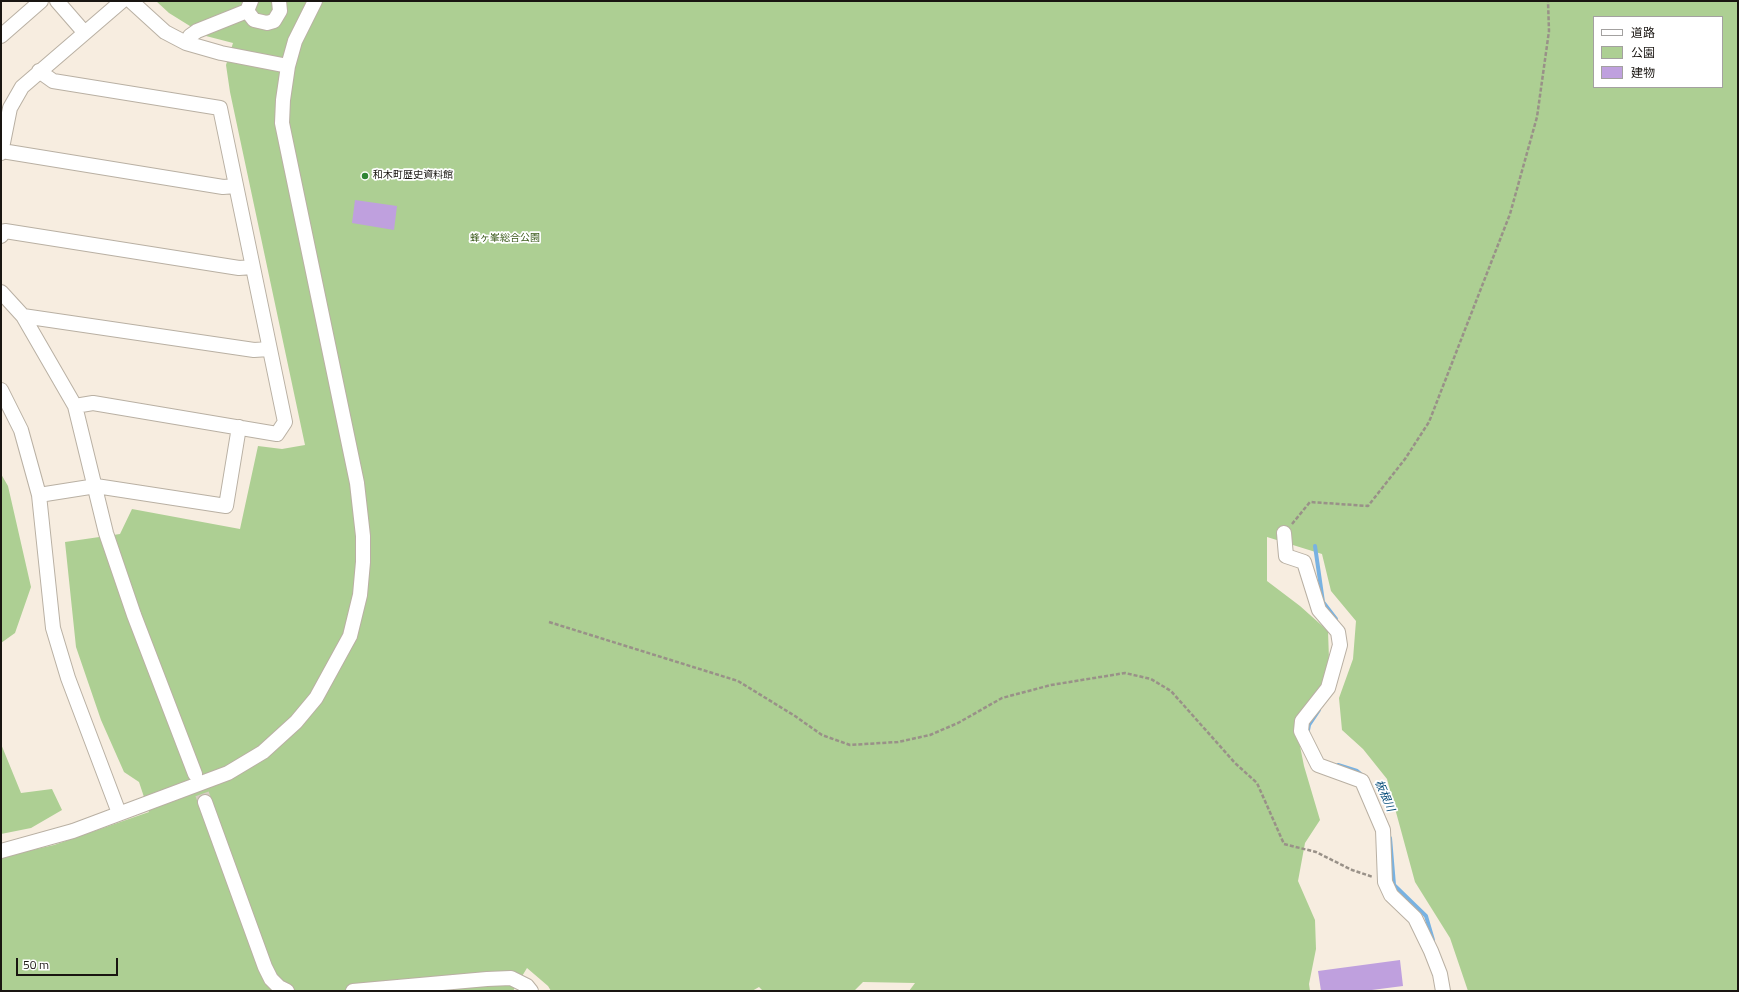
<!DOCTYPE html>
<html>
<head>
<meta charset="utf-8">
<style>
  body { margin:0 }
  #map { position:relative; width:1739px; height:992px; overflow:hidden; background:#f7ede0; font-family:"Titillium Web","Noto Sans JP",sans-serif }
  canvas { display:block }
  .frame { position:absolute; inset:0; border:2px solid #191511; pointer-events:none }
  .legend { position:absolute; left:1593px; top:16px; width:130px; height:72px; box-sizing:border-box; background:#fff; border:1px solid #a3a1a0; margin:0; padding:5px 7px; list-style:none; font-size:12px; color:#191511 }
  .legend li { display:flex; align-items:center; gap:8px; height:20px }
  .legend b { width:20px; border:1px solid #a3a1a0 }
  .scale { position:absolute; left:16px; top:958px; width:102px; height:18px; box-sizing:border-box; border:2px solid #191511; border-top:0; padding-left:5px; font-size:12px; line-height:14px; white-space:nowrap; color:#191511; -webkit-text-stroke:3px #fff; paint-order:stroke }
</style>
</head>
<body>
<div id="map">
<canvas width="1739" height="992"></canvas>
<div class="frame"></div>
<ul class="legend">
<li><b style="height:5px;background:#fff"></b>道路</li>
<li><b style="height:11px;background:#adcf93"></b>公園</li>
<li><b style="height:11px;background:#bfa0de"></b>建物</li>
</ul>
<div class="scale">50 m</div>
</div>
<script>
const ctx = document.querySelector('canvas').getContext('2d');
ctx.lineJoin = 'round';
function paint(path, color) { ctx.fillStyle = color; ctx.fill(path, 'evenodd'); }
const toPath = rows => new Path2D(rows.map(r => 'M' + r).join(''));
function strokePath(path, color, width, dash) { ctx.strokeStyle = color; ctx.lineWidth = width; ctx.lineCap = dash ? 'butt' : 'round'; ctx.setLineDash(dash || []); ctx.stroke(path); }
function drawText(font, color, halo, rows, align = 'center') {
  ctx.font = font + ' "Titillium Web","Noto Sans JP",sans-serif'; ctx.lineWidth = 3.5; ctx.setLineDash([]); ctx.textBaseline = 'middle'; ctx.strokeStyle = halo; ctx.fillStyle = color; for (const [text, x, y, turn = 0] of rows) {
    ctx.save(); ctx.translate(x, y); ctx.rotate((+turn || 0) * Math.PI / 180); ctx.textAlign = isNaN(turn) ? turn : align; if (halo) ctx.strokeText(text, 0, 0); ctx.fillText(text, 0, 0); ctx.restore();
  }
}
const green = toPath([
  [156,1,1738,1,1738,991,1468,991,1450,938,1415,882,1387,779,1363,749,1342,730,1339,698,1353,659,1356,621,1331,591,1322,554,1267,537,1267,581,1300,606,1328,631,1329,659,1326,682,1295,721,1304,766,1320,820,1305,843,1298,881,1315,920,1316,949,1309,984,1310,991,909,991,915,983,863,982,854,991,763,991,759,987,752,991,551,991,548,986,527,968,513,991,1,991,1,857,54,845,149,812,139,782,124,772,101,720,76,647,65,542,120,534,132,509,240,529,258,446,282,449,305,445,230,92,226,65,233,43,206,36,169,13],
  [1594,17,1722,17,1722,87,1594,87],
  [1,474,8,486,31,587,15,633,1,643],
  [1,744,21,793,52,789,62,810,31,828,1,834]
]);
const stream = toPath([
  [1315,546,1323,602,1336,619],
  [1308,730,1309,725,1319,710],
  [1338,765,1357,771,1363,776],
  [1390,838,1394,885,1426,916,1433,940]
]);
const building = toPath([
  [355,200,397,206,394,230,352,223],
  [1400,960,1403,986,1364,991,1321,991,1318,971]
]);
const minorTunnel = toPath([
  [195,774,205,802]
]);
const path = toPath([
  [1292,524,1310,502,1368,506,1405,459,1429,422,1510,214,1537,117,1549,31,1548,1],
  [549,622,738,681,795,716,822,735,850,745,898,742,930,735,958,723,1002,698,1051,685,1125,673,1151,679,1171,691,1235,763,1257,783,1284,844,1316,852,1352,870,1373,877]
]);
const minor = toPath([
  [57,1,84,32],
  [131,1,165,32,186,43,221,53,288,66],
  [251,1,247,11,254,20,267,23,274,21,280,11,279,1],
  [1,36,41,1],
  [186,43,190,36,197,31,247,11],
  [39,71,53,81,220,108,285,422,277,434,93,403,75,406],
  [2,151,223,187,236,186],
  [1,153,10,108,22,87,122,1],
  [1,236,5,231,239,268,253,267],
  [1,292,23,316,75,406,106,533,134,615,195,774],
  [23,316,254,350,269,349],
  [1,390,21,430,39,495,53,628,68,678,119,813],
  [39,495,96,486,226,506,239,427],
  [1284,533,1286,556,1304,562,1319,610,1338,632,1340,645,1328,688,1302,721,1301,731,1318,765,1362,781,1383,830,1385,882,1391,895,1415,918,1431,951,1440,974,1443,991],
  [205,802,265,967,271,979,279,987,287,991],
  [1,851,73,831,228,773,263,752,296,722,316,698,350,636,360,595,363,562,363,536,357,483,282,123,283,100,288,66,295,41,315,1],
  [353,991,487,979,511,978,527,986,531,991]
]);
const markers = [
  [365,176,4,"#2e8534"]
];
const poiNames = [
  ["和木町歴史資料館",373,176]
];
const parkNames = [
  ["蜂ヶ峯総合公園",505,239]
];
const waterNames = [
  ["板根川",1384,796,67]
];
paint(green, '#adcf93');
strokePath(stream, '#78b2e2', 4);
paint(building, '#bfa0de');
strokePath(minorTunnel, '#d6cdc1', 14, [14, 7]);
strokePath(minor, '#b9b0a3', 16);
strokePath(path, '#999188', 2.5, [4, 2]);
strokePath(minor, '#fff', 14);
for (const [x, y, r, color] of markers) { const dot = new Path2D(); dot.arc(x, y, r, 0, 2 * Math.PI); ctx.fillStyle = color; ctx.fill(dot); strokePath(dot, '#fff', 1.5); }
drawText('10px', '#191511', '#fff', poiNames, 'left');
drawText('10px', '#385818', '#fff', parkNames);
drawText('italic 11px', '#084e7b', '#fff', waterNames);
</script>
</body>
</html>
